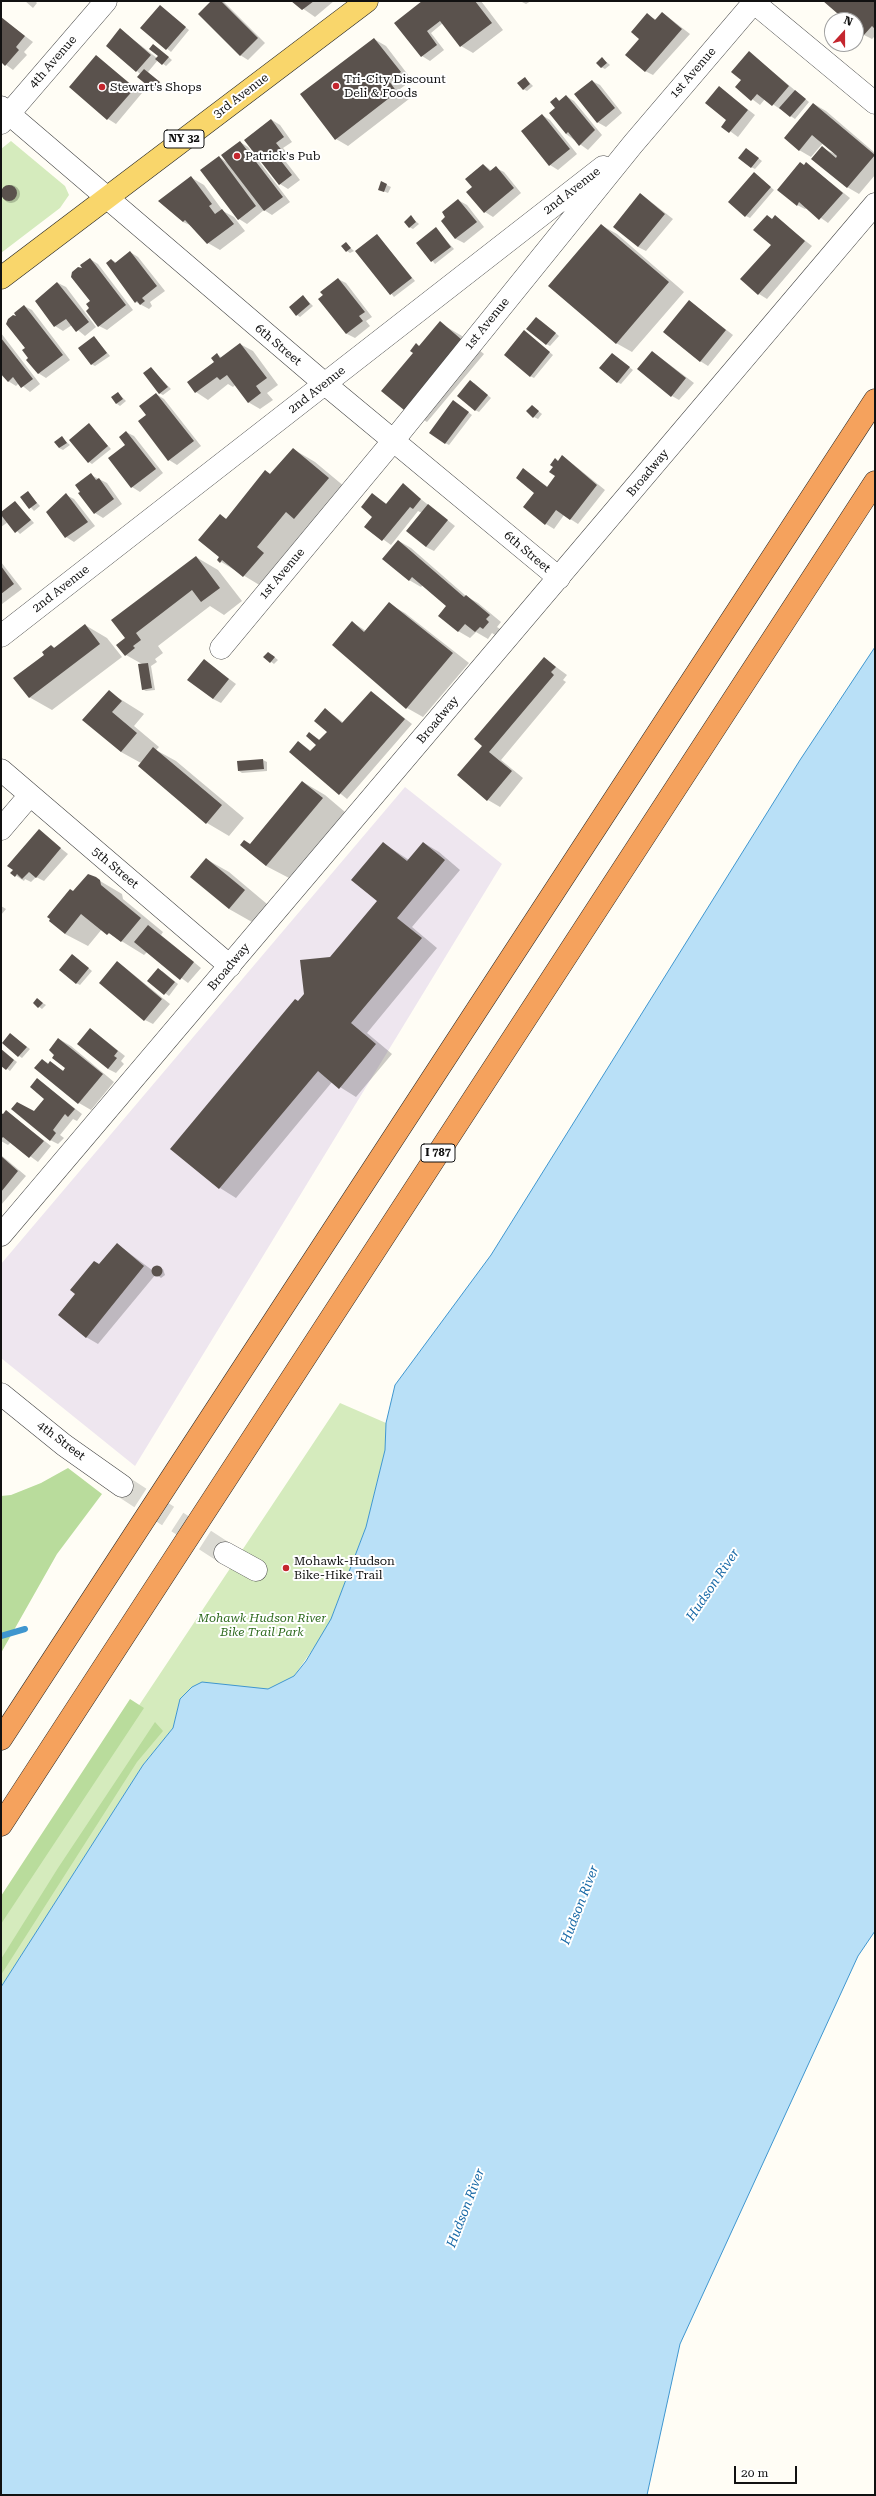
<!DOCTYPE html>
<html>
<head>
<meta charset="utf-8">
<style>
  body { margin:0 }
  #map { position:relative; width:876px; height:2496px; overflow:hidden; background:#fffdf5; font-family:"Roboto Serif",serif }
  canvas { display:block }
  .frame { position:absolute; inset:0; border:2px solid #111; pointer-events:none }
  .north { position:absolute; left:824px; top:12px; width:40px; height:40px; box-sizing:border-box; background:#fff; border:1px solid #a0a0a0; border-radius:50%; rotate:21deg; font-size:11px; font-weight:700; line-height:16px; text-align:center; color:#111 }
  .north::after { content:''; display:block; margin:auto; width:14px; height:18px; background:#c4262e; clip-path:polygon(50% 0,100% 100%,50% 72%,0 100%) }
  .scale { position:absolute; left:734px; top:2466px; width:63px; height:18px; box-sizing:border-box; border:2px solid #111; border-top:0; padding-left:5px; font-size:12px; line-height:14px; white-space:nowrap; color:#111; -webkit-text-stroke:3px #fff; paint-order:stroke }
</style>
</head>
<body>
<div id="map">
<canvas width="876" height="2496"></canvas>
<div class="frame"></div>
<div class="north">N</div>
<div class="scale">20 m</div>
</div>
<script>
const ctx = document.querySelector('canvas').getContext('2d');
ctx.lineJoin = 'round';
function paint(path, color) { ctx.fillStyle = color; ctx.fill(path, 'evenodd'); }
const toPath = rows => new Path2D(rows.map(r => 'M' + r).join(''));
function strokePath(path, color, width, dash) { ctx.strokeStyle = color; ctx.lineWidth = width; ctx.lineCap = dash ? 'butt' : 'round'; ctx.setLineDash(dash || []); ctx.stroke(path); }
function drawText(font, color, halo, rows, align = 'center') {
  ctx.font = font + ' "Roboto Serif",serif'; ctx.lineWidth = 4; ctx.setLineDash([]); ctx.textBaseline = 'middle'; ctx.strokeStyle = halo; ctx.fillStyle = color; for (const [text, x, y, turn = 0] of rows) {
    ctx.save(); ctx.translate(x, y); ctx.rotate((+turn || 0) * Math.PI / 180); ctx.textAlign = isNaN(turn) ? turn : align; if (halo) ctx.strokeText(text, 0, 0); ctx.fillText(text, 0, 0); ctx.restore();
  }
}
const industrial = toPath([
  [405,787,502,864,135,1466,1,1358,1,1264]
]);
const green = toPath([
  [11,141,65,186,69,195,60,208,1,253,1,149],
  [340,1403,386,1423,385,1450,366,1527,331,1619,320,1639,294,1676,282,1683,268,1689,192,1687,180,1699,173,1728,143,1765,1,1987,1,1913]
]);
const forest = toPath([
  [68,1468,102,1494,57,1554,1,1653,1,1496,11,1495,41,1483],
  [130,1699,144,1708,1,1924,1,1896],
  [155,1722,163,1731,137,1762,1,1975,1,1959,58,1868]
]);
const water = toPath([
  [875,647,875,1931,858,1956,680,2344,647,2495,1,2495,1,1987,143,1765,173,1728,180,1699,192,1687,202,1682,268,1689,294,1676,306,1661,331,1619,366,1527,385,1450,386,1423,395,1385,491,1255,800,760,875,647]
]);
const shadow = toPath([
  [25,1,35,1,37,3,33,8],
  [213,1,224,2,265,43,248,60,240,55],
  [292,1,334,1,315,17],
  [423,1,481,1,503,30,473,53,461,46,443,23,431,33,444,50,430,61,422,56],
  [520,1,531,1,526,4],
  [825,1,875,1,875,36,872,39,864,35,856,28,856,20,847,20],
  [160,6,189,30,171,52,142,27],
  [663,13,690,34,653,75,645,71,641,38,647,15,657,20],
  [1,18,33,42,24,52,27,55,13,70,1,61],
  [121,30,157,58,159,56,154,45,172,60,166,66,158,60,148,72,163,85,157,91,137,71],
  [374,39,386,46,412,80,400,89,409,99,348,146,336,139],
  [749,52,809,102,795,119,765,99,760,105,736,87,742,80],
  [96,56,142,93,116,124,108,119],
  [602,58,610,65,605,69,601,67],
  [525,78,533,86,527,91,523,89],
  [592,81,600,85,622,113,606,127,597,122],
  [719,87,755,115,738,137,723,126,728,120],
  [566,96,574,101,602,135,588,150,566,134,557,108,556,98,560,101],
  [814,104,826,111,875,153,875,175,859,194,847,187,822,148,837,155,823,143,811,157,799,150],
  [542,115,550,120,577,154,558,170,550,165],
  [272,120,280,125,292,142,283,148,291,158,286,162,300,180,288,189,280,184,246,140],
  [240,142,248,147,290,202,272,215,264,210,247,224,239,219,219,157,228,163],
  [749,151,762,161,755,169,751,167],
  [806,163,850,198,828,223,807,208,805,209,797,205],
  [484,165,492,171,496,168,504,172,521,193,493,217,485,212,473,187],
  [758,176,774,190,750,218,746,216],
  [192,178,204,185,223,211,234,217,245,231,220,250,208,243,192,226,183,222],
  [382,183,391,187,388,193,383,191],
  '2 194a9 9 0 1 1 18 0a9 9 0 1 1-18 0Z',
  [641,194,673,219,646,251,638,247],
  [458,200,467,205,484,227,464,243,456,239,442,221],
  [411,217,419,224,413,229,409,227],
  [775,217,812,246,767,299,759,294,772,245,773,219],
  [601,225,617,234,684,292,632,352,616,343],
  [436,229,454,249,435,264,417,243],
  [377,235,415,281,394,297,356,251],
  [346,244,354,251,350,253,347,251],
  [130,252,138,257,165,291,150,302,152,306,149,309,136,302,112,260,117,263],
  [90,259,98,264,133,310,107,330,99,326,91,301,84,269],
  [338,279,346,283,372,317,366,321,370,326,355,338,347,334,319,299],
  [58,283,66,287,96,327,85,336,72,325,63,331,55,326,36,301],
  [303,296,313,306,300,317,297,315],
  [689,301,733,335,708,366,700,361],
  [24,306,32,310,70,360,46,378,38,373,26,349,19,317],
  [540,320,559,336,550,346,546,344],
  [440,323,462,336,484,354,427,422,405,409,414,353],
  [1,333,40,384,30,392,19,383,16,386,8,381,1,375],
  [528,334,553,355,534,378,530,376],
  [94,337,110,356,95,366,91,364],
  [240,344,253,351,278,385,267,393,273,400,260,409,248,402,235,385,233,387,228,384,208,400,196,392,188,382,215,362,217,354,222,358],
  [653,352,694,383,679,400,672,396],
  [612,354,633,370,621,384,617,382],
  [151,369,171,389,163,395,159,393],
  [474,383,491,398,479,412,475,410],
  [118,393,126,401,120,406,117,404],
  [156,394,164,399,201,446,177,465,169,460,147,415],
  [457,404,472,415,449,445,445,443],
  [532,406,542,414,538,419,534,417],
  [89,425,111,449,92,464,89,462],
  [126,432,134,436,163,473,140,492,132,487],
  [62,438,70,445,63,450,59,448],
  [293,449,315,462,351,492,308,526,279,561,286,566,266,589,218,560,220,557,220,516,227,519],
  [563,456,605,490,578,524,564,515,554,529,546,524,536,492,523,470,548,487,556,476,559,461],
  [91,475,107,483,122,504,103,518,95,513],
  [403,485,455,526,434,551,426,547,422,513,418,511,391,545,365,526,373,516,373,495,387,504],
  [28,493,40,506,34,511,22,498],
  [66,495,74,499,95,526,74,542,66,537,47,512],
  [15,502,34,523,20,534,8,522,1,527,1,516,5,518,1,513],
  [399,541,411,548,466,596,478,603,501,622,497,627,500,629,495,635,492,633,488,639,476,632,470,638,458,631,448,606,423,585,421,587,409,580],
  [196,557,218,570,242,601,224,615,210,606,158,646,163,653,155,659,157,662,151,666,155,690,146,691,142,689,142,664,126,655,126,638],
  [1,562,22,589,2,604,1,604],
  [389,604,405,613,469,663,423,717,407,708,333,645,352,622,366,631],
  [85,625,107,638,122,657,52,710,29,697,46,655,52,646,55,648],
  [272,655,278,660,274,664,265,657],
  [544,658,567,675,563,680,566,682,501,760,523,778,500,807,488,800,483,745],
  [204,660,236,684,221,703,213,699],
  [109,692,144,714,134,726,159,747,156,750,176,761,244,818,229,836,207,823,141,763,121,752,84,720],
  [371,692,412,724,347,799,290,752,299,742,311,751,317,745,309,733,320,740,328,732,325,709,344,723],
  [263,760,267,762,267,771,242,773,239,771],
  [303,782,325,795,345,812,289,878,266,866,250,845],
  [39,831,68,854,44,881,36,877,31,882,25,879,24,881,12,873],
  [383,843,409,860,424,843,439,852,460,870,412,927,437,948,367,1033,392,1054,356,1097,332,1082,236,1198,220,1188,172,1148,298,1002,378,901],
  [206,859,229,872,267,904,252,922,229,909,192,877],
  [95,878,122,894,123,899,163,932,161,935,201,968,188,983,147,952,144,955,102,929,88,946,65,934,74,892],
  [1,906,6,909,1,915],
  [73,955,92,971,80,985,76,983],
  [118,962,170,1004,153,1024,145,1020],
  [162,971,178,984,169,996,148,981],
  [41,1002,46,1005,42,1009,34,1003],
  [91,1029,125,1056,121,1061,124,1064,116,1073,108,1069],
  [14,1037,30,1049,22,1058,19,1056],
  [59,1039,71,1046,114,1082,91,1110,79,1103,42,1060,64,1071,67,1068],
  [1,1049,17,1062,10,1071,1,1064],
  [37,1079,82,1114,77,1121,73,1119,60,1135,64,1138,58,1144,50,1140,34,1112,46,1099],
  [6,1111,51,1146,38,1162,11,1142,8,1145,1,1141,1,1117],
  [1,1155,26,1176,1,1205],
  [117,1244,152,1270,155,1267,163,1269,165,1275,161,1278,156,1274,98,1344,86,1337,99,1265]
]);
const stream = toPath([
  [1,1636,25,1629]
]);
const building = toPath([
  [211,1,221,1,258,38,240,56,198,14],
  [291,1,314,1,302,10],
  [422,1,475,1,492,23,460,47,440,21,427,31,437,45,421,57,394,23],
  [823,1,874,1,875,29,872,26,863,36,856,29,856,20,845,20],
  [160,5,186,27,166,50,140,28],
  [662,12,682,29,645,72,625,55,639,39,631,32,647,13,655,20],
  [1,17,25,36,16,47,19,50,5,66,1,62],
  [120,28,151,55,136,72,106,46],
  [374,38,401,72,389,81,397,92,335,140,300,94],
  [153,44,169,57,162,65,155,59,158,56,149,49],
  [749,51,789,86,772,106,757,94,751,101,735,87,741,80,731,72],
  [96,55,135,88,107,120,69,87],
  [602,57,607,63,601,68,596,63],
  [144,69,160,82,153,90,137,77],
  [525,77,530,84,523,90,517,83],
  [592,80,615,108,597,123,574,94],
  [719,86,748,110,729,133,721,127,726,120,705,103],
  [795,90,806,99,790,117,779,108],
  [566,95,595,130,579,146,568,132,566,134,549,113,555,108,550,102,556,97,559,101],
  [813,103,875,155,847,188,811,159,822,146,836,158,837,156,812,135,799,151,784,138],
  [542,114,570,149,549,166,521,131],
  [271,119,284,137,276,143,284,153,278,157,292,175,279,185,244,140],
  [240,141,283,197,264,211,221,155],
  [746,148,759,158,751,168,738,158],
  [219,156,256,206,238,220,200,170],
  [800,162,804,165,806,162,843,193,819,220,799,202,797,206,777,190],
  [483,164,490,171,496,166,514,188,484,213,466,192,472,187,465,179],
  [754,172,771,187,745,217,728,202],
  [191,176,212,204,209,206,215,214,222,209,234,224,207,244,185,220,183,222,158,201],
  [381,181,387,184,384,192,378,190],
  '1 193a8 8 0 1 1 16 0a8 8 0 1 1-16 0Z',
  [640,193,665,214,638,247,613,227],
  [458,199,477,222,455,239,441,221,445,217,442,212],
  [411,215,416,222,409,228,404,222],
  [767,215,772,219,775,215,805,241,758,295,740,279,771,245,753,230],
  [601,224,669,282,616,344,548,286],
  [436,227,451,247,431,262,416,243],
  [377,234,412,278,390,295,355,251],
  [346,242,351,248,346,252,341,246],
  [130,251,157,286,142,298,145,301,140,305,137,301,135,303,106,263,111,259,115,263],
  [90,258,126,305,98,327,86,311,89,308,86,304,90,301,71,277,72,272,78,267,82,268,80,265],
  [338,278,365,312,359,316,363,321,346,334,318,299,323,295,320,292],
  [57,282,89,322,76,332,66,319,54,327,35,301],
  [303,295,310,304,296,316,289,307],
  [689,300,726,330,700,362,663,332],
  [24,305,63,355,38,374,26,360,28,358,22,350,25,348,6,324,8,319,13,315,16,316,14,313],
  [536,317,556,333,546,345,526,329],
  [440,321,462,340,404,410,381,391,413,353,410,351,416,343,419,346],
  [524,330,550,352,530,377,504,355],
  [94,336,107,353,91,365,78,348],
  [1,338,33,379,21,388,13,377,8,382,1,374],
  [240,343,267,378,256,386,261,393,248,403,227,375,220,380,217,377,195,393,187,382,214,362,211,358,217,353,220,358],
  [652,351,686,378,671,397,637,369],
  [612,353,630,367,617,383,599,368],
  [151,367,168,387,159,394,143,373],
  [470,380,488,395,475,411,457,396],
  [118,392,123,399,116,404,111,397],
  [156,393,194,441,168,461,138,421,146,415,139,406],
  [453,400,469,412,445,444,429,433],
  [532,405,539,411,533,418,526,411],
  [89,423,108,446,88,463,69,440],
  [126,431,156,469,131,488,108,458,125,445,119,437],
  [62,436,67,443,59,448,54,442],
  [293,448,329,478,294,519,286,512,257,547,264,553,243,577,222,560,220,563,217,560,219,557,198,540,220,514,226,519,265,470,270,474],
  [562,455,597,485,570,520,556,510,545,525,523,507,534,493,516,478,523,468,547,487,555,476,549,472,553,467,550,465,555,458,558,461],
  [91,473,96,480,99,478,114,499,94,514,78,493,80,492,75,485],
  [403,483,421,499,413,509,410,507,382,541,364,527,372,517,361,507,372,493,386,504],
  [28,491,37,503,29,509,20,497],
  [66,493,88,522,65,538,46,512],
  [15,501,31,520,15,533,1,515,1,512],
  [428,504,448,520,426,547,406,531],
  [398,540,464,597,466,595,490,615,486,619,489,622,483,629,480,627,475,632,465,624,458,632,438,616,446,606,412,577,409,581,382,559],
  [196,556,220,588,201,602,192,590,136,633,141,640,133,646,135,648,125,656,116,645,125,638,111,620],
  [1,566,14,584,1,594],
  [389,602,453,653,406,709,332,645,352,621,364,632],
  [85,624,100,644,29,698,13,678,44,655,42,652,51,645,54,648],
  [268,652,275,657,270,663,263,657],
  [544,657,556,667,551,672,554,675,489,752,512,771,487,801,457,775,482,746,474,739],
  [204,659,229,679,213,699,187,680],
  [148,663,152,688,142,690,138,664],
  [109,690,122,701,112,712,137,733,121,752,82,720],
  [371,691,405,719,339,795,289,752,298,741,310,751,316,745,306,736,309,732,319,740,327,732,314,721,325,708,342,723],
  [153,747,222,805,206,824,138,766],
  [263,759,264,769,238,771,237,761],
  [302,781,323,798,266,866,240,845,244,840,250,844],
  [39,829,61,848,36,878,29,872,22,879,17,874,15,877,10,873,13,870,7,866],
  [383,842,407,861,423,842,445,860,397,918,422,938,351,1023,376,1044,339,1089,318,1071,219,1189,170,1149,295,999,298,1001,304,994,300,960,330,957,377,901,351,880],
  [206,858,245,890,229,909,190,877],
  [88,874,96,877,100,880,101,885,141,918,121,942,109,933,107,935,81,914,65,934,49,921,50,919,47,917,70,889,73,891],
  [148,925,194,962,180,980,134,942],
  [72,954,89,968,76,984,59,970],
  [117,961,162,999,144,1021,99,983],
  [158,968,175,982,164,995,147,981],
  [37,998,43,1003,38,1008,33,1003],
  [90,1028,118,1051,114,1056,117,1058,108,1069,77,1044],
  [10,1033,27,1047,18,1057,2,1043],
  [58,1038,103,1074,78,1104,34,1068,42,1059,48,1064,50,1061,63,1071,65,1068,52,1058,54,1055,49,1050],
  [1,1049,14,1060,6,1070,1,1066],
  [37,1078,75,1109,68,1117,65,1114,53,1130,56,1133,50,1141,11,1109,17,1102,34,1111,44,1099,30,1087],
  [6,1110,44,1141,29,1158,3,1137,1,1139,1,1113,3,1114],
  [1,1156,18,1171,1,1192],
  [117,1243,144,1266,86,1338,58,1315,75,1294,70,1290,94,1261,99,1264],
  '151.5 1271a5.5 5.5 0 1 1 11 0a5.5 5.5 0 1 1-11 0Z'
]);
const minorTunnel = toPath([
  [122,1486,225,1553]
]);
const minor = toPath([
  [1,107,325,384,559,578],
  [1,123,106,1],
  [1,636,603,167],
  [221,648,393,441,633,144,755,1],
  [1,770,230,966],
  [1,829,30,795],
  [1,1394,64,1445,122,1486],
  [225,1553,256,1570]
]);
const tertiary = toPath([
  [752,1,875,103],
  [1,1235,875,204]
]);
const primary = toPath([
  [1,278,367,1]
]);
const motorway = toPath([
  [1,1739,875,400],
  [1,1825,875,482]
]);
const markers = [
  [336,86,4,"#c4262e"],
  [102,87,4,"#c4262e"],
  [237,156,4,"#c4262e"],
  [286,1568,4,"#c4262e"]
];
const shields = [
  [184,139,40],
  [438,1153,34]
];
const shieldNames = [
  ["NY 32",184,139],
  ["I 787",438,1153]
];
const streetNames = [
  ["4th Avenue",53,62,-49],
  ["1st Avenue",693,73,-49],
  ["3rd Avenue",241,96,-37],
  ["2nd Avenue",572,191,-38],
  ["1st Avenue",487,324,-51],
  ["6th Street",278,345,40],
  ["2nd Avenue",317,390,-38],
  ["Broadway",648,473,-50],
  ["6th Street",527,552,40],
  ["1st Avenue",282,574,-50],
  ["2nd Avenue",61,589,-38],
  ["Broadway",438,720,-50],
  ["5th Street",115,868,40],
  ["Broadway",229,967,-50],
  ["4th Street",61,1441,37]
];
const poiNames = [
  ["Tri-City Discount",344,79],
  ["Deli & Foods",344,93],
  ["Stewart's Shops",110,87],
  ["Patrick's Pub",245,156],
  ["Mohawk-Hudson",294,1561],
  ["Bike-Hike Trail",294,1575]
];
const parkNames = [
  ["Mohawk Hudson River",262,1618],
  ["Bike Trail Park",262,1632]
];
const waterNames = [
  ["Hudson River",713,1585,-56],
  ["Hudson River",580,1905,-69],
  ["Hudson River",466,2208,-69]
];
paint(industrial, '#eee6ef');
paint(green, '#d5ebbd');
paint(forest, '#b9dc9c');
paint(water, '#b9e0f7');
strokePath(water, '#3f96cf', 1);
paint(shadow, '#0003');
strokePath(stream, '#3f96cf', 6);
paint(building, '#5a524d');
strokePath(minorTunnel, '#dbdad3', 22, [22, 11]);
strokePath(minor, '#444', 23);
strokePath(tertiary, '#444', 23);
strokePath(primary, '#222', 23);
strokePath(motorway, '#222', 23);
strokePath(minor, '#fff', 22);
strokePath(tertiary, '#fff', 22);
strokePath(primary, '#f9d66b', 22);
strokePath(motorway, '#f5a25d', 22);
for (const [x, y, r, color] of markers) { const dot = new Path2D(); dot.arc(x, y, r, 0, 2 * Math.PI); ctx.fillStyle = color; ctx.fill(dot); strokePath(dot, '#fff', 1.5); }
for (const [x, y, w] of shields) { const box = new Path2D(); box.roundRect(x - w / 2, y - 9, w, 18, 3); ctx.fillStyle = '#fff'; ctx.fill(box); strokePath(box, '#111', 1); }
drawText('bold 11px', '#111', null, shieldNames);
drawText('12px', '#111', '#fff', streetNames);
drawText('12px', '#111', '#fff', poiNames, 'left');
drawText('italic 12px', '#2f6b1f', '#fff', parkNames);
drawText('italic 13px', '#1768a6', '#fff', waterNames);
</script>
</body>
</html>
